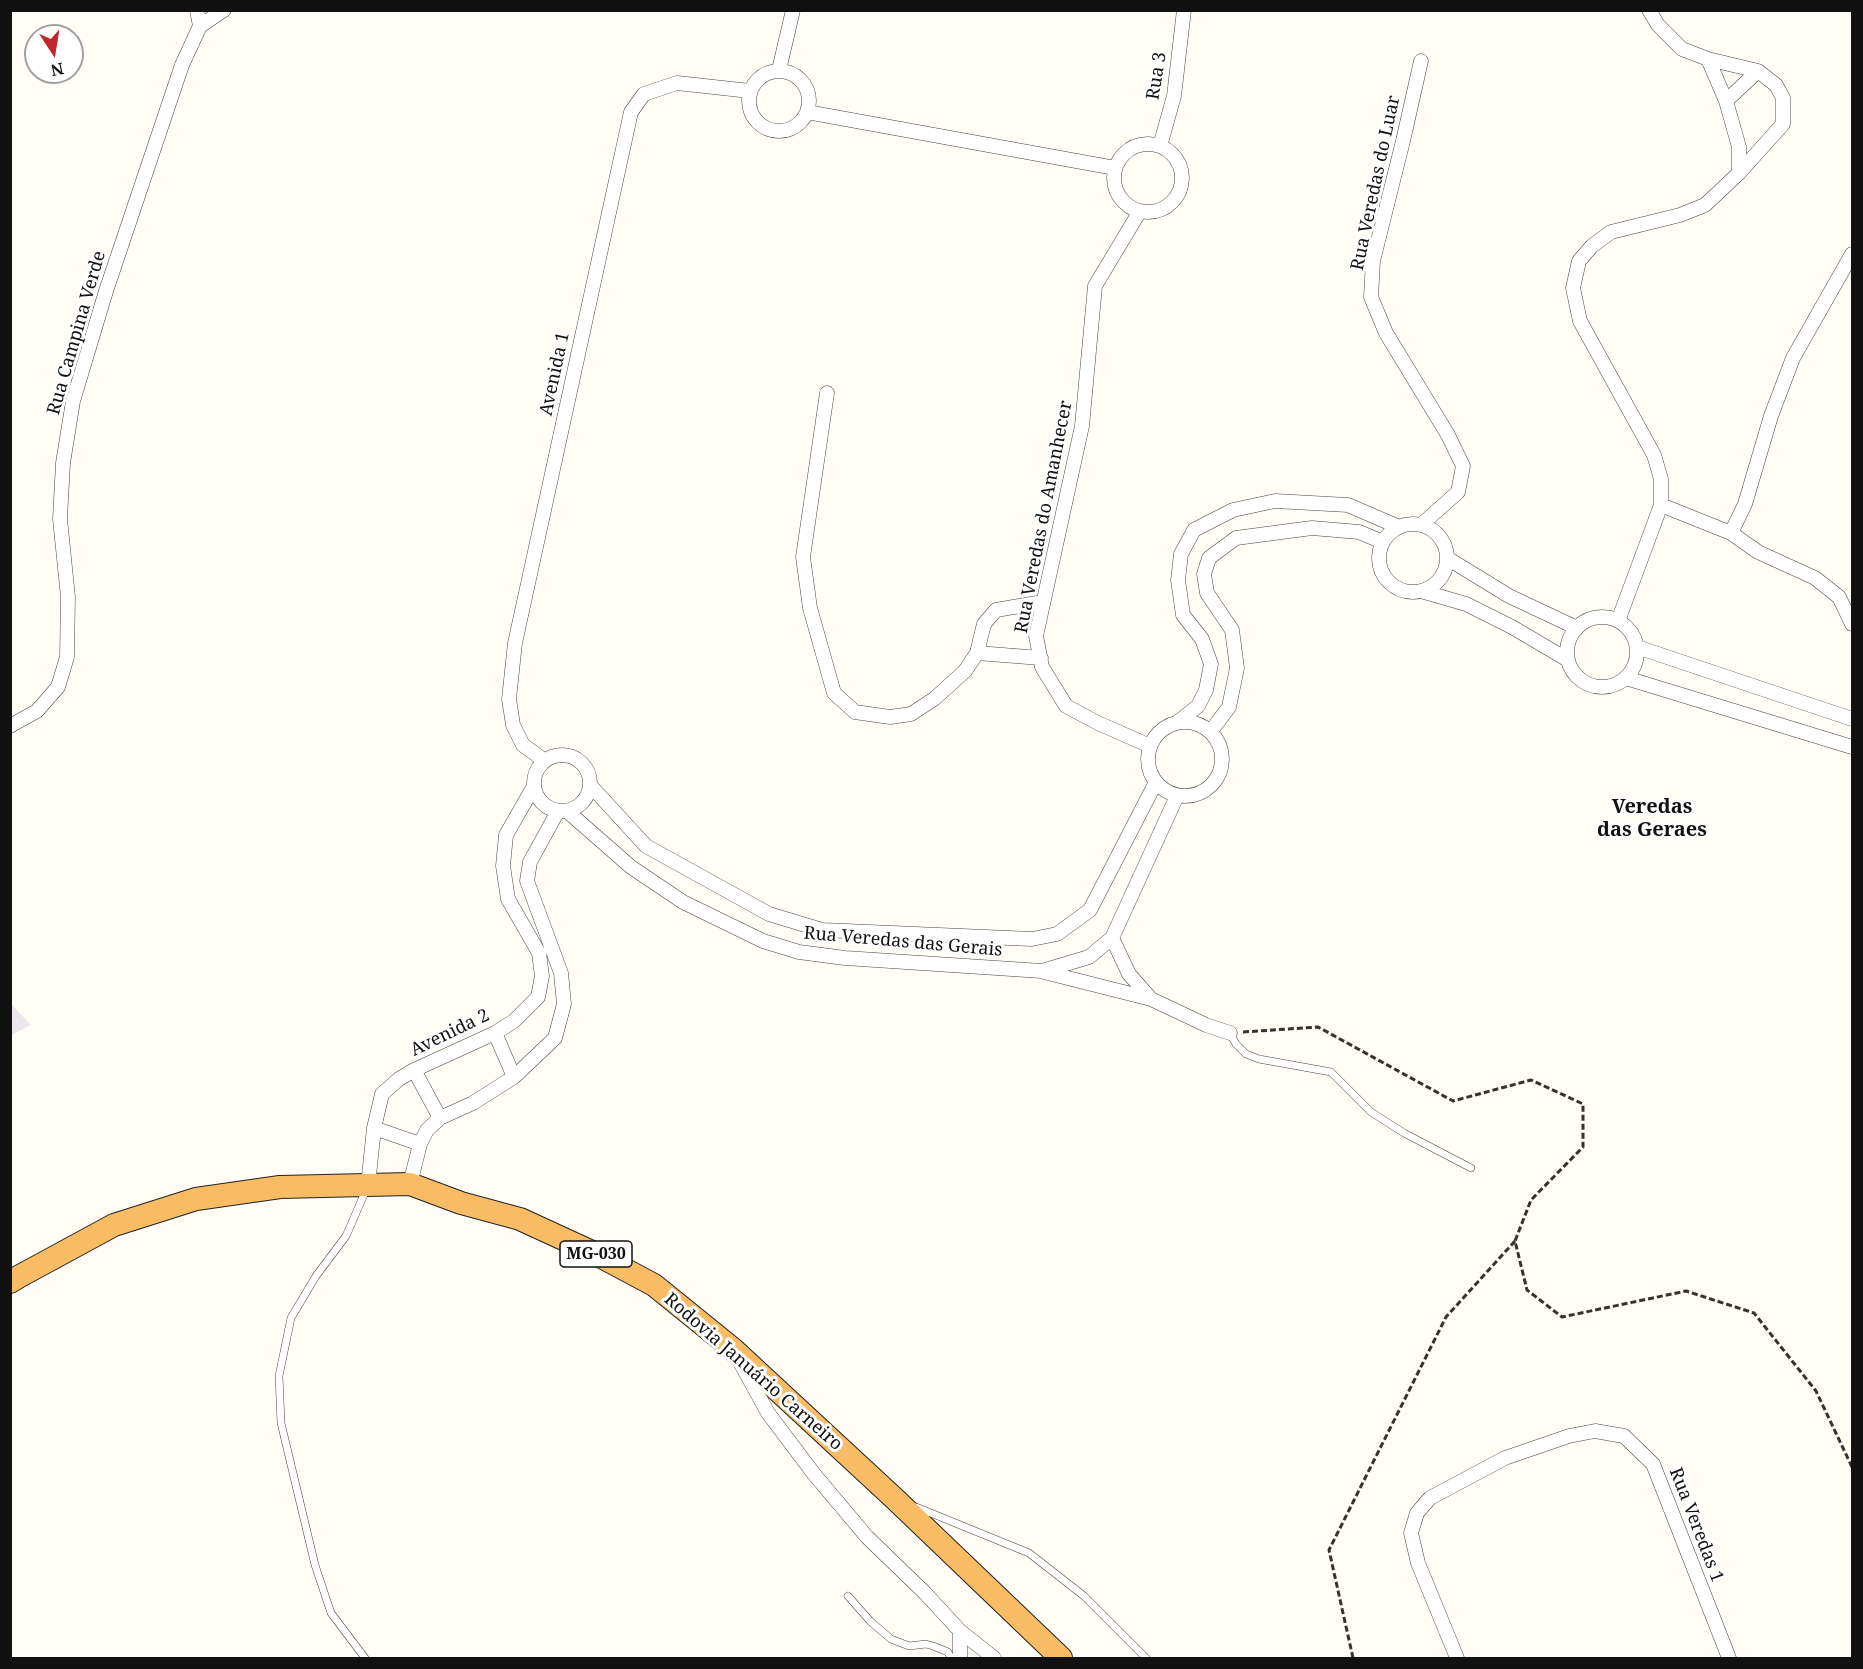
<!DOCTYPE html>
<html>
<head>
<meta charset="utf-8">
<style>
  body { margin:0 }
  #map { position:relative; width:1863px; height:1669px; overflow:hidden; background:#fffdf5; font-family:"Noto Serif",serif }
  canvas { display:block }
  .frame { position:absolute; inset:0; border:12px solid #111; pointer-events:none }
  .north { position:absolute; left:24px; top:24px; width:60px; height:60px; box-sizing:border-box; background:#fff; border:2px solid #a0a0a0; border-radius:50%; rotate:168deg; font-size:16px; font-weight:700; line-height:24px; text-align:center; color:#111 }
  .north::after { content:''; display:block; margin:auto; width:21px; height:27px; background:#c4262e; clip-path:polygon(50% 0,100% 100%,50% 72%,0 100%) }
</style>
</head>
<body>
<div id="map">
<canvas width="1863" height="1669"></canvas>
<div class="frame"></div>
<div class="north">N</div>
</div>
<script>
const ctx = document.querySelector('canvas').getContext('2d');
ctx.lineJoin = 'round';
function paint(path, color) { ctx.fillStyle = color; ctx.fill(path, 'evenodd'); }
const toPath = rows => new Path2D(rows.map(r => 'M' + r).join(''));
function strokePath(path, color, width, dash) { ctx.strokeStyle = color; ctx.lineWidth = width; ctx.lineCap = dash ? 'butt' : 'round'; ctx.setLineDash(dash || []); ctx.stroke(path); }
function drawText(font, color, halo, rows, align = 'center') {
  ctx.font = font + ' "Noto Serif",serif'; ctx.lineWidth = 6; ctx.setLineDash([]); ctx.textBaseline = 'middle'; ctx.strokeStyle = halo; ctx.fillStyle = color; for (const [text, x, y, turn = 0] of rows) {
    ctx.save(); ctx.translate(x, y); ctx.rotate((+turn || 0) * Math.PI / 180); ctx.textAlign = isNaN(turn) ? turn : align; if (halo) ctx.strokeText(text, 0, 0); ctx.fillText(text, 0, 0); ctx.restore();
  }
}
const industrial = toPath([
  [10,1003,31,1025,11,1035,10,1035]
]);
const path = toPath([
  [1243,1032,1318,1027,1453,1101,1531,1080,1583,1104,1583,1147,1531,1200,1515,1241,1527,1290,1562,1317,1686,1291,1754,1313,1816,1391,1852,1467],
  [1353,1658,1329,1550,1446,1317,1515,1241]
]);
const service = toPath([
  [1230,1033,1236,1044,1246,1054,1259,1059,1331,1072,1371,1112,1404,1133,1471,1168],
  [916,1507,1029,1553,1084,1596,1146,1658],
  [848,1596,870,1621,891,1639,909,1646,926,1644,933,1646,948,1652,951,1658],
  [365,1658,331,1613,315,1565,281,1423,279,1376,291,1318,316,1276,346,1236,366,1190]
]);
const minor = toPath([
  [200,26,224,10],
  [1708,59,1726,101,1739,147,1739,173],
  [1421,61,1403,141,1373,261,1371,297,1386,333,1448,435,1463,466,1458,492,1421,525],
  [779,70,793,10],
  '749 101a30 30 0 1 1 60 0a30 30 0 1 1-60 0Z',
  [1726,101,1758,71],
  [807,112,1115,168],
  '1114 178a34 34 0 1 1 68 0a34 34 0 1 1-68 0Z',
  [1160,146,1174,96,1184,10],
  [1140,211,1095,286,1082,426,1036,636,1042,667,1066,706,1098,723,1150,746],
  [827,393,803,557,810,608,834,693,855,712,890,717,911,714,934,699,965,671,977,653,984,624,996,610,1043,602],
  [1661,505,1731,533,1758,552,1815,578,1839,597,1852,624],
  '1379 558a34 34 0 1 1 68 0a34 34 0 1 1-68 0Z',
  [1731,533,1745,504,1771,416,1793,358,1852,254],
  [1447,558,1509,596,1577,628],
  [1421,591,1466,604,1512,627,1568,660],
  '1567 652a35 35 0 1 1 70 0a35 35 0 1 1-70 0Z',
  [1618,621,1661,505,1661,479,1654,455,1580,321,1573,288,1579,261,1592,246,1611,232,1680,215,1705,205,1739,173,1783,124,1783,98,1776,85,1758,71,1708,59,1682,49,1658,25,1649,10],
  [1637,647,1852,719],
  [977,653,1041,658],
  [1626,678,1852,747],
  '1148 759a37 37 0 1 1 74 0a37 37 0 1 1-74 0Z',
  [1178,722,1198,706,1206,690,1211,664,1202,639,1183,615,1178,580,1181,554,1194,530,1233,510,1275,501,1348,505,1399,527],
  [10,726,37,711,58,687,67,657,68,597,60,519,63,463,73,401,106,291,182,65,200,26,197,10],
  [1211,731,1229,707,1237,668,1232,630,1207,593,1204,574,1209,558,1236,538,1312,528,1359,532,1383,542],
  '534 783a28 28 0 1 1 56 0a28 28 0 1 1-56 0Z',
  [545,761,523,745,513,725,509,699,515,643,631,112,644,94,677,83,750,91],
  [590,785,646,846,769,914,822,930,1032,939,1057,934,1090,910,1156,782],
  [567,811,631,867,683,902,763,941,799,952,845,958,1042,971,1089,957,1112,938,1177,796],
  [1112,938,1129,974,1151,999],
  [1044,972,1151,999,1206,1025,1230,1033],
  [495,1033,514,1077],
  [414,1070,440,1118],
  [374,1128,420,1144],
  [410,1184,420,1144,427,1130,440,1118,473,1103,514,1077,555,1038,564,1004,561,973,527,881,530,862,558,811],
  [368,1185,374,1128,382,1094,399,1079,414,1070,495,1033,514,1021,538,997,542,976,539,953,508,899,503,866,506,835,534,786],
  [741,1364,768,1413,814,1474,867,1537,925,1593,960,1631,994,1658],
  [960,1658,960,1631],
  [1457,1658,1418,1563,1411,1533,1417,1513,1430,1498,1505,1458,1569,1436,1595,1431,1624,1436,1653,1464,1729,1658]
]);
const trunk = toPath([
  [10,1282,20,1276,114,1225,196,1199,280,1187,410,1184,461,1203,520,1219,594,1253,654,1285,733,1349,895,1499,1061,1658]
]);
const shields = [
  [596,1254,72]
];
const shieldNames = [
  ["MG-030",596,1254]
];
const streetNames = [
  ["Rua 3",1157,76,-81],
  ["Rua Veredas do Luar",1376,183,-78],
  ["Rua Campina Verde",77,333,-74],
  ["Avenida 1",555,374,-78],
  ["Rua Veredas do Amanhecer",1044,517,-79],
  ["Rua Veredas das Gerais",903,942,5],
  ["Avenida 2",450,1033,-26],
  ["Rodovia Januário Carneiro",753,1372,41],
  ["Rua Veredas 1",1696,1525,69]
];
const neighbourhoodNames = [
  ["Veredas",1652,807],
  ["das Geraes",1652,830]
];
paint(industrial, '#eee6ef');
strokePath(service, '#444', 8);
strokePath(minor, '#444', 15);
strokePath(trunk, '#222', 24);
strokePath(path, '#333', 3, [6, 3]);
strokePath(service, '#fff', 7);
strokePath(minor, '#fff', 14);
strokePath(trunk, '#f7bc64', 22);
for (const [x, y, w] of shields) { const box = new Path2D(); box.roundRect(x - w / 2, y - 13, w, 26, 4.5); ctx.fillStyle = '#fff'; ctx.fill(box); strokePath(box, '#111', 1.5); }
drawText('bold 16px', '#111', null, shieldNames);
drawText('18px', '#111', '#fff', streetNames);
drawText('bold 20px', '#111', '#fff', neighbourhoodNames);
</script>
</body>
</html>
